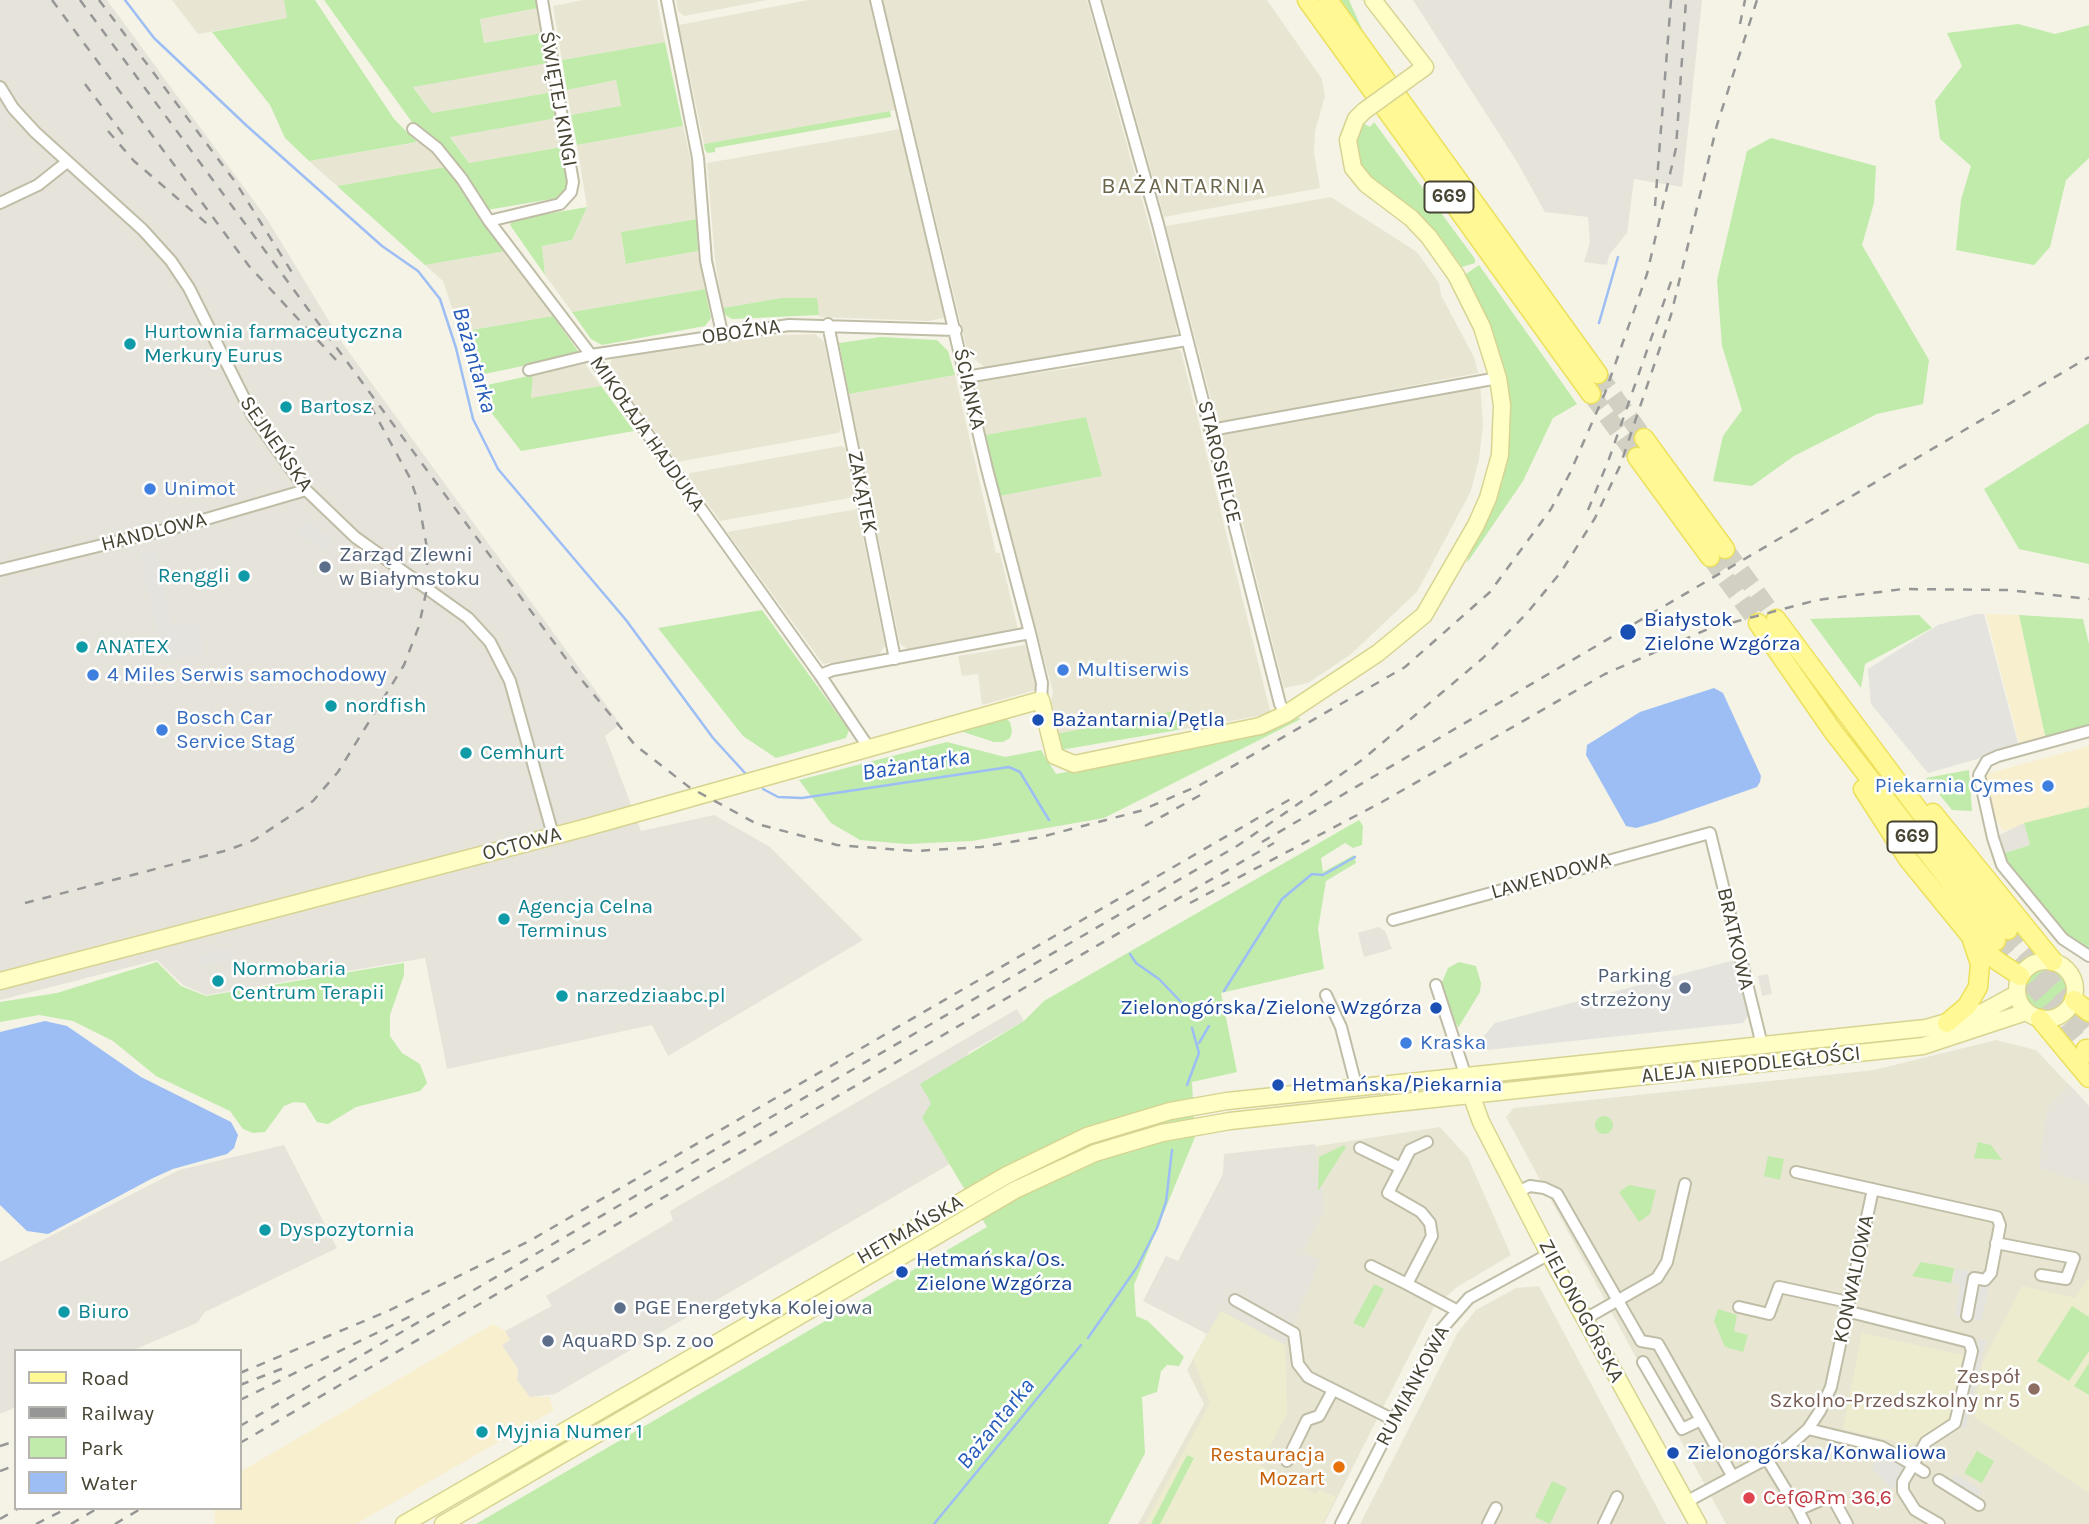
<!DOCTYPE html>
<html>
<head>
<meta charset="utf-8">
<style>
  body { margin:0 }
  #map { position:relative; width:2089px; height:1524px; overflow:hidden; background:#f4f3e6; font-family:Karla,sans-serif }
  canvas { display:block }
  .legend { position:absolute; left:14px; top:1349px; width:228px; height:161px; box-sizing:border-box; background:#fff; border:2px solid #b5b4ae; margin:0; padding:9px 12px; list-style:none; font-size:21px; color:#474434 }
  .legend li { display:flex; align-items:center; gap:14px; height:35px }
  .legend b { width:35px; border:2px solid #b5b4ae }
</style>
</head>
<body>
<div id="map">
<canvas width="2089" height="1524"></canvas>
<ul class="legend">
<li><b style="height:9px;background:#fff894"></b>Road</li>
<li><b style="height:9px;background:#969696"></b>Railway</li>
<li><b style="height:19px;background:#c0ebab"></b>Park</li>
<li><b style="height:19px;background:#9dbef5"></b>Water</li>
</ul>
</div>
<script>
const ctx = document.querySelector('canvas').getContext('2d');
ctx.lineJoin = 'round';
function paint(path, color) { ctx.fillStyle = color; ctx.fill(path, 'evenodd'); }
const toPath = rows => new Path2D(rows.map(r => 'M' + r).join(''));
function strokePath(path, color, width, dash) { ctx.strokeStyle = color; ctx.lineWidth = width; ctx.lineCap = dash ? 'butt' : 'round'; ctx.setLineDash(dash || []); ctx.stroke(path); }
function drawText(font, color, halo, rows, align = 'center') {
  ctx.font = font + ' Karla,sans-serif'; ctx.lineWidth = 5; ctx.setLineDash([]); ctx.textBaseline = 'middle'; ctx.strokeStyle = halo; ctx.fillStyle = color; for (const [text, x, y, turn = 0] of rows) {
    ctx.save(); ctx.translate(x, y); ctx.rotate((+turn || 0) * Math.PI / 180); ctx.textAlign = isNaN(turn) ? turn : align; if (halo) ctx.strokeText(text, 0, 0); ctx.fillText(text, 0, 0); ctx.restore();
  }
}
const residential = toPath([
  [172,0,284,0,288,18,198,34],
  [583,0,657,0,665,42,562,60,553,6],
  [676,0,768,0,684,16,678,11],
  [808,0,869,0,896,110,704,144,679,25],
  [883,0,1087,0,1175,319,1177,333,1173,337,987,369,968,354],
  [1103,0,1267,0,1322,79,1325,96,1315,131,1314,153,1320,188,1164,217],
  [538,8,542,33,484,43,480,19],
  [548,63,553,92,432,113,413,86],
  [616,80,621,107,571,115,567,90],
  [557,118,562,147,469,163,450,136],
  [683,126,694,175,697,219,622,232,627,264,698,251,705,289,572,312,545,275,542,246,572,240,587,207,577,145],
  [900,129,948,317,928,321,819,317,816,298,781,298,723,308,715,260,707,163],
  [424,141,445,167,337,186,309,161],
  [1331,197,1417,252,1439,283,1441,295,1474,357,1478,373,1217,423,1166,226],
  [506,251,553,316,460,332,443,281,425,265],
  [815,334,824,342,841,429,838,433,677,462,609,367,612,359,738,337],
  [1174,348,1181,351,1271,714,1178,730,1174,712,1056,734,1050,705,1053,692,1000,496,1102,476,1086,417,985,435,974,382,1072,368],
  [585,364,601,386,531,399,533,375],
  [955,375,996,553,1000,553,1018,629,909,650,900,644,849,394],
  [1480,384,1483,425,1479,459,1471,491,1417,592,1350,655,1308,683,1284,688,1220,433],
  [841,446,845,448,855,497,720,521,688,477,690,473],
  [857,509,885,646,879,655,823,664,727,532],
  [1025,645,1038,682,1036,690,982,705,978,674,962,676,958,656],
  [1996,1040,2036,1050,2089,1106,2089,1524,1726,1524,1506,1117,1514,1108,1874,1070],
  [1440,1127,1468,1158,1511,1255,1457,1287,1434,1307,1324,1524,1138,1524,1204,1404,1187,1370,1311,1147],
  [1539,1286,1666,1524,1360,1524,1458,1332,1476,1310,1516,1288]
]);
const commercial = toPath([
  [1986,614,2019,615,2046,740,2020,747],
  [2089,746,2089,807,2003,831,1992,813,1983,779,1986,774],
  [493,1324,505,1331,510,1340,503,1345,518,1369,517,1380,530,1397,549,1397,554,1410,356,1524,215,1524,214,1508,240,1508,240,1472]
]);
const industrial = toPath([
  [0,0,107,0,267,219,343,344,620,724,605,736,641,831,714,815,770,847,863,940,668,1056,652,1025,447,1069,425,958,206,995,183,985,157,960,0,1000],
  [1413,0,1702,0,1682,187,1634,179,1627,233,1609,255,1607,265,1584,262,1590,242,1588,217,1545,212,1516,160],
  [2024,823,2030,845,2002,854,1999,835],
  [1379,927,1385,931,1392,949,1364,957,1358,933],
  [1768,974,1772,994,1762,996,1758,976],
  [1017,1009,1024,1021,969,1052,922,1118,950,1164,555,1394,530,1397,517,1380,518,1369,502,1345,510,1340,505,1331,552,1306,546,1296,673,1220,670,1211],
  [2070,1085,2089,1106,2089,1188,2084,1183,2039,1168,2047,1108],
  [1315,1144,1325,1211,1303,1251,1320,1260,1285,1345,1221,1311,1207,1334,1143,1301,1166,1256,1178,1261,1223,1174,1224,1154],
  [284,1145,337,1248,205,1312,197,1323,131,1351,16,1351,16,1407,0,1414,0,1262,179,1170]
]);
const education = toPath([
  [2089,1277,2089,1493,1974,1417,1983,1362,2022,1286,2075,1298],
  [1221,1311,1285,1345,1287,1413,1260,1466,1316,1494,1319,1490,1336,1497,1322,1524,1145,1524,1210,1403,1193,1358],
  [1862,1333,1963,1355,1950,1421,1911,1445,1843,1429]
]);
const green = toPath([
  [284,0,315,0,394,119,417,142,309,161,285,138,270,105,212,32,287,18],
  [324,0,537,0,538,8,480,19,484,43,542,33,548,63,413,87,432,113,553,92,557,118,450,137,469,163,562,147,569,189,563,197,487,210,474,188,436,141,419,132],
  [1339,0,1349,0,1366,38],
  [2018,24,2055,34,2089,25,2089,158,2066,180,2050,247,2034,265,1956,250,1961,200,1971,166,1940,139,1935,101,1962,66,1947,33],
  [665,42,683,126,577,145,571,115,621,106,616,80,567,90,562,60],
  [890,111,891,117,715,148,715,152,708,153,705,150,704,144],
  [1374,122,1475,259,1475,263,1462,267,1436,231,1433,233,1369,177,1359,163,1355,144,1359,129,1363,123,1370,127],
  [1771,138,1876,166,1874,203,1862,245,1929,360,1923,404,1877,414,1794,456,1752,486,1713,481,1723,436,1742,410,1722,346,1717,280,1747,151],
  [445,167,506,251,425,265,337,186],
  [587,207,572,240,542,246,545,275,510,225,513,220],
  [697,219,698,251,626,264,621,232],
  [1479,265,1577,404,1553,418,1523,481,1467,563,1507,399,1500,358,1488,325,1463,276],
  [705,289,711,318,705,326,602,345,591,339,572,312],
  [781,298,817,298,819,315,732,319,724,314,723,308],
  [553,316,580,354,475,376,460,332],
  [881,337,937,340,948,351,955,375,849,394,839,343],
  [533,375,531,398,601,386,634,431,521,451,484,403,478,387],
  [1086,417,1102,476,1000,496,985,435],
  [2089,423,2089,564,2019,549,1984,489],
  [762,610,849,730,846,738,776,758,743,736,658,628],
  [1919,615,1932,628,1865,664,1861,688,1810,619],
  [2019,615,2083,619,2089,644,2089,728,2046,740],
  [1175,711,1178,730,1060,750,1056,734],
  [1004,717,1010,722,1012,731,1010,738,1003,742,994,742,954,729],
  [1295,717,1301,719,1104,818,972,841,906,844,860,840,831,823,799,780,947,742,1005,757,1041,750,1056,774,1260,731,1280,726],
  [1969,770,1972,811,1952,810,1926,778],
  [2089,807,2089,952,2073,943,2007,864,2002,854,2030,845,2024,823],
  [1359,820,1363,826,1362,845,1353,848,1345,843,1321,858,1323,872,1354,855,1356,863,1326,881,1318,929,1324,969,1221,993,1237,1072,1192,1082,1195,1137,1134,1285,1136,1316,1148,1321,1184,1357,1179,1366,1167,1365,1161,1371,1157,1392,1142,1397,1145,1453,1108,1524,476,1524,987,1227,922,1118,931,1103,920,1084,1024,1021,1044,1001],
  [157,962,181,986,206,996,404,963,404,975,390,1015,390,1036,402,1053,420,1064,427,1083,420,1091,356,1107,328,1124,317,1122,305,1103,294,1102,284,1106,265,1132,253,1133,243,1129,230,1111,156,1076,113,1041,73,1021,39,1015,0,1022,0,1002,57,993],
  [1459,962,1476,966,1481,983,1480,992,1458,1028,1441,985,1448,968],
  '2023 989a23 23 0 1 1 46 0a23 23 0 1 1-46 0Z',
  '1595 1125a9 9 0 1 1 18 0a9 9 0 1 1-18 0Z',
  [1978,1142,1991,1145,2002,1160,1974,1158],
  [1344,1145,1346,1147,1318,1191,1319,1157],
  [1768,1156,1784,1159,1780,1180,1764,1176],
  [1629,1185,1656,1190,1650,1214,1639,1222,1619,1192],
  [1921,1262,1954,1268,1951,1283,1912,1276],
  [1374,1284,1384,1289,1364,1328,1353,1323],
  [2072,1306,2089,1317,2089,1351,2069,1381,2037,1361],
  [1718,1309,1737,1315,1734,1331,1748,1335,1743,1352,1725,1347,1714,1321],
  [2089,1363,2089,1395,2074,1386],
  [1977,1451,1994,1461,1982,1483,1964,1473],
  [1187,1455,1194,1458,1160,1524,1151,1524],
  [1552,1481,1567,1488,1550,1524,1535,1517]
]);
const parking = toPath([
  [306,520,334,541,327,552,297,531],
  [157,550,171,627,198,623,204,654,163,661,140,553],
  [1976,614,1984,614,2019,747,1928,773,1871,704,1868,669,1938,625],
  [229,948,231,959,202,966,199,955],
  [1735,960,1748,1016,1743,1023,1487,1050,1483,1037,1495,1023],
  [1956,1269,1985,1274,1983,1285,1989,1286,1981,1321,1955,1316,1960,1285,1953,1284],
  [1978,1339,1986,1340,1966,1428,1959,1426],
  [1881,1449,1910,1466,1892,1490,1872,1468],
  [1955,1474,1982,1491,1978,1498,1951,1481]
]);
const water = toPath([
  [1714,688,1723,693,1761,776,1760,782,1757,787,1657,822,1636,828,1626,826,1586,755,1587,745,1640,712],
  [45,1021,67,1026,141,1077,231,1122,238,1135,234,1148,227,1154,173,1169,151,1179,48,1234,27,1231,0,1205,0,1032]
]);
const stream = toPath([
  [125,0,154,38,247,126,382,246,418,271,440,299,456,348,473,419,498,469,626,620,713,738,745,773],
  [1599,323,1618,257],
  [763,789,778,797,802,798,1009,767,1020,772,1049,820],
  [1130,954,1136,963,1159,979,1182,1003],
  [1224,991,1282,899,1312,874,1323,875,1355,857],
  [1199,1043,1209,1026],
  [1187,1085,1199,1053,1192,1028],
  [1088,1338,1137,1267,1157,1228,1166,1202,1172,1150],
  [934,1524,1081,1345]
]);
const primaryTunnel = toPath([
  [1598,374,1644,438],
  [1591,394,1637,457],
  [1725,549,1776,619],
  [1710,557,1758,623],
  [2008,930,2089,1026],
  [1996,941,2086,1049]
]);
const street = toPath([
  [667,0,698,158,706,261,722,333],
  [876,0,987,469,1030,633,1042,683,1041,700],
  [1095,0,1158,224,1280,704,1286,714],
  [0,87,13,108,35,132,143,230,171,261,189,288,253,416,306,490,355,537,468,618,490,642,510,681,553,835],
  [413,129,437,148,462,179,489,221,591,355,820,675,869,748],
  [0,203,38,185,67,162],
  [489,221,560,204,571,192,573,182,542,0],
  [828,324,895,659],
  [529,370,591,355,789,325,956,330],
  [966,377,1187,340],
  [1211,430,1498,378],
  [0,570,189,524,306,490],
  [820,675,833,670,1030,633],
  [2089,731,1998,756,1987,761,1979,775,1993,838,2002,865,2063,939,2089,956],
  [1393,920,1710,833,1762,1045],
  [1436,985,1466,1077],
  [1326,995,1341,1027,1357,1089],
  [1360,1148,1401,1168,1388,1193,1421,1212,1430,1223,1432,1236,1407,1284,1456,1310],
  [1401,1168,1410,1150,1427,1142],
  [1796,1172,1997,1217,2000,1225,1991,1273,1985,1280,1974,1278,1967,1316],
  [1517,1192,1530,1186,1544,1188,1557,1194,1641,1341,1658,1344,1733,1477],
  [1996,1243,2074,1258,2066,1279,2041,1275],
  [1371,1266,1407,1284],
  [1235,1300,1294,1333,1298,1364,1308,1377,1394,1420],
  [1739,1307,1769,1314,1779,1287,1848,1302],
  [1585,1319,1657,1278,1667,1262,1685,1184],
  [1643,1362,1682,1429,1701,1420],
  [1808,1429,1882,1447,1913,1465,1926,1442,1955,1423,1972,1351,1969,1342,1846,1311],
  [1767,1459,1798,1510],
  [1287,1461,1307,1420,1319,1416,1333,1390],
  [1924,1472,1913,1465,1903,1482,1903,1491,1915,1510,1939,1524],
  [1939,1480,1979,1505],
  [1686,1502,1788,1447,1808,1429,1820,1411,1831,1387,1873,1189],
  [1341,1524,1439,1332,1469,1298,1549,1254],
  [1488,1524,1496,1508],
  [1604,1524,1617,1497],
  [1805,1524,1798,1510,1828,1497,1834,1500,1847,1524]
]);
const secondary = toPath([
  [1373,0,1425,67,1407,80],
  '2017 990a29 29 0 1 1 58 0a29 29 0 1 1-58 0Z',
  [0,981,584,828,1041,700,1055,756,1074,764,1260,726,1286,714,1378,653,1424,615,1476,525,1488,498,1500,455,1502,405,1498,378,1482,327,1456,275,1429,237,1411,218,1366,184,1353,168,1348,140,1356,119,1364,111],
  [1468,1086,1481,1122,1549,1254,1698,1524],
  [404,1524,1007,1175,1087,1136,1170,1111,1227,1101,1926,1028,1983,1012,2016,994],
  [443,1524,1015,1190,1095,1153,1162,1133,1230,1121,1923,1046,2026,1012]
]);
const primary = toPath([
  [1307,0,1591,394],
  [1328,0,1598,374],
  [1644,438,1725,549],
  [1637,457,1710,557],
  [1776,619,2008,930],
  [1758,623,1832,730,1996,941],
  [1863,789,1908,859,1969,934,1996,960,2020,976],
  [1933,813,2053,961],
  [2074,1000,2089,1012],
  [2040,1019,2089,1078],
  [1947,1023,1967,1006,1978,987,1980,964,1972,940],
  [2086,1049,2089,1053]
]);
const rail = toPath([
  [52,0,249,266,338,362],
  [80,0,581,679,635,745,689,787,757,824,837,845,915,851,981,847,1041,837,1140,811,1200,785,1405,667,1490,592,1551,509,1570,473,1605,393,1647,274,1676,148,1686,0],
  [99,0,236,183,293,274],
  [1740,24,1745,0],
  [85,84,125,137],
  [108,131,134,161,212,228],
  [1655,206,1671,0],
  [1588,510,1609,459,1673,276],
  [1145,826,1204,793],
  [1262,842,2089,357],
  [25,903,228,850,254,840,313,801,338,772,404,665,419,626,427,588,427,548,419,504,410,478,371,407],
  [1190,903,1382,802,1605,674,1708,629,1817,600,1903,589,2009,590,2089,599],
  [240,1373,388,1311,531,1240,1294,797],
  [240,1385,289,1366],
  [240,1400,413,1315],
  [240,1426,1237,846,1362,760,1483,658,1527,613,1561,572,1595,518,1620,466,1671,315,1717,125,1757,0],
  [240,1443,1274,843],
  [0,1446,16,1441],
  [0,1471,16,1465],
  [0,1519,19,1508],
  [36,1524,68,1508],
  [71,1524,98,1508],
  [115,1524,142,1508]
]);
const secondaryBridge = toPath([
  [1364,111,1407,80]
]);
const markers = [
  [130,344,7,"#0f9aa8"],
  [286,407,7,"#0f9aa8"],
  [150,489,7,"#3f7fe0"],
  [325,567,7,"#5c6f8a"],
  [244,576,7,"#0f9aa8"],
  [1628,632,9,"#1a4fb4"],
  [82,647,7,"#0f9aa8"],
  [1063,670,7,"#3f7fe0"],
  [93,675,7,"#3f7fe0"],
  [331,706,7,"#0f9aa8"],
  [1038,720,7,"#1a4fb4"],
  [162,730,7,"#3f7fe0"],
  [466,753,7,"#0f9aa8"],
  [2048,786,7,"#3f7fe0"],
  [504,919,7,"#0f9aa8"],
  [218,981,7,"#0f9aa8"],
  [1685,988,7,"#5c6f8a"],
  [562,996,7,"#0f9aa8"],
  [1436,1008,7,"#1a4fb4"],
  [1406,1043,7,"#3f7fe0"],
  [1278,1085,7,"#1a4fb4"],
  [265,1230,7,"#0f9aa8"],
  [902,1272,7,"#1a4fb4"],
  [620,1308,7,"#5c6f8a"],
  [64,1312,7,"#0f9aa8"],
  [548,1341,7,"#5c6f8a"],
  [2034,1389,7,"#8d6e63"],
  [482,1432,7,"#0f9aa8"],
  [1673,1453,7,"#1a4fb4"],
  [1339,1467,7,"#e8710a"],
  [1749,1498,7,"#e0444e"]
];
const shields = [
  [1449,197,49],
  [1912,837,49]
];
const shieldNames = [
  ["669",1449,197],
  ["669",1912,837]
];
const streetNames = [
  ["ŚWIĘTEJ KINGI",558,99,80],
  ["OBOŹNA",741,332,-8],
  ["ŚCIANKA",969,389,77],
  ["MIKOŁAJA HAJDUKA",647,434,55],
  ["SEJNEŃSKA",276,444,55],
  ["STAROSIELCE",1219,462,76],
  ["ZAKĄTEK",862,492,79],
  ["HANDLOWA",154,532,-14],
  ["OCTOWA",522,844,-15],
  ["LAWENDOWA",1551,876,-16],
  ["BRATKOWA",1735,939,77],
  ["ALEJA NIEPODLEGŁOŚCI",1751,1065,-6],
  ["HETMAŃSKA",910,1230,-30],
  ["KONWALIOWA",1854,1279,-78],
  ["ZIELONOGÓRSKA",1581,1311,62],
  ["RUMIANKOWA",1413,1386,-62]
];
const cultureNames = [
  ["Hurtownia farmaceutyczna",144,332],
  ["Merkury Eurus",144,356],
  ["Bartosz",300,407],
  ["Renggli",230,576,"right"],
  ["ANATEX",96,647],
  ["nordfish",345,706],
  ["Cemhurt",480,753],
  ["Agencja Celna",518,907],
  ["Terminus",518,931],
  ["Normobaria",232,969],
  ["Centrum Terapii",232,993],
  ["narzedziaabc.pl",576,996],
  ["Dyspozytornia",279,1230],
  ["Biuro",78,1312],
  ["Myjnia Numer 1",496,1432]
];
const shopNames = [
  ["Unimot",164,489],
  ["Multiserwis",1077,670],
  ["4 Miles Serwis samochodowy",107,675],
  ["Bosch Car",176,718],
  ["Service Stag",176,742],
  ["Piekarnia Cymes",2034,786,"right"],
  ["Kraska",1420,1043]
];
const serviceNames = [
  ["Zarząd Zlewni",339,555],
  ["w Białymstoku",339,579],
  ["Parking",1671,976,"right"],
  ["strzeżony",1671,1000,"right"],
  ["PGE Energetyka Kolejowa",634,1308],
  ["AquaRD Sp. z oo",562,1341]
];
const transitNames = [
  ["Białystok",1644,620],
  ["Zielone Wzgórza",1644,644],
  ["Bażantarnia/Pętla",1052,720],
  ["Zielonogórska/Zielone Wzgórza",1422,1008,"right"],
  ["Hetmańska/Piekarnia",1292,1085],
  ["Hetmańska/Os.",916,1260],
  ["Zielone Wzgórza",916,1284],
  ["Zielonogórska/Konwaliowa",1687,1453]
];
const educationNames = [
  ["Zespół",2020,1377],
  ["Szkolno-Przedszkolny nr 5",2020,1401]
];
const foodNames = [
  ["Restauracja",1325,1455],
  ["Mozart",1325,1479]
];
const healthNames = [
  ["Cef@Rm 36,6",1763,1498]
];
const neighbourhoodNames = [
  ["BAŻANTARNIA",1184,186]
];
const waterNames = [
  ["Bażantarka",474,360,74],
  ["Bażantarka",916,765,-9],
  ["Bażantarka",996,1424,-51]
];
paint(residential, '#e8e6d3');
paint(commercial, '#f8efcf');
paint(industrial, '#e6e3da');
paint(education, '#eeecce');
paint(green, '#c0ebab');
paint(parking, '#e4e3de');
paint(water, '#9dbef5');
strokePath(stream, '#9dbef5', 2.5);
strokePath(primaryTunnel, '#d1d0c2', 18, [18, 9]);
strokePath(street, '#c0bda7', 14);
strokePath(secondary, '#d7d492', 19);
strokePath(primary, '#ece05c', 21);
strokePath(street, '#fff', 10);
strokePath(secondary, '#fffec5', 16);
strokePath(primary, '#fff894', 18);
strokePath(rail, '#969696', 2.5, [9, 9]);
strokePath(secondaryBridge, '#d7d492', 19, []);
strokePath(secondaryBridge, '#fffec5', 16);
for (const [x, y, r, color] of markers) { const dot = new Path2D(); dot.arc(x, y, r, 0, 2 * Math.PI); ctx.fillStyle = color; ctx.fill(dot); strokePath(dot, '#fff', 2.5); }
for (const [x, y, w] of shields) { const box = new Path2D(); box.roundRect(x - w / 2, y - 15.5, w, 31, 5); ctx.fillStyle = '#fff'; ctx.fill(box); strokePath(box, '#474434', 2); }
drawText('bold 19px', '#474434', null, shieldNames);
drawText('21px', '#474434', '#fff', streetNames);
drawText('21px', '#0d838f', '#fff', cultureNames, 'left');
drawText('21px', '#366cbe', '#fff', shopNames, 'left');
drawText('21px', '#4e5e75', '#fff', serviceNames, 'left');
drawText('21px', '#164399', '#fff', transitNames, 'left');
drawText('21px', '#785e54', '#fff', educationNames, 'right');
drawText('21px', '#c56008', '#fff', foodNames, 'right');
drawText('21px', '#be3a42', '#fff', healthNames, 'left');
ctx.letterSpacing = '2px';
drawText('23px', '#6b654b', '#fff', neighbourhoodNames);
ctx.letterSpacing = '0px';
drawText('italic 23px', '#265bba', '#fff', waterNames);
</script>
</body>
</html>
